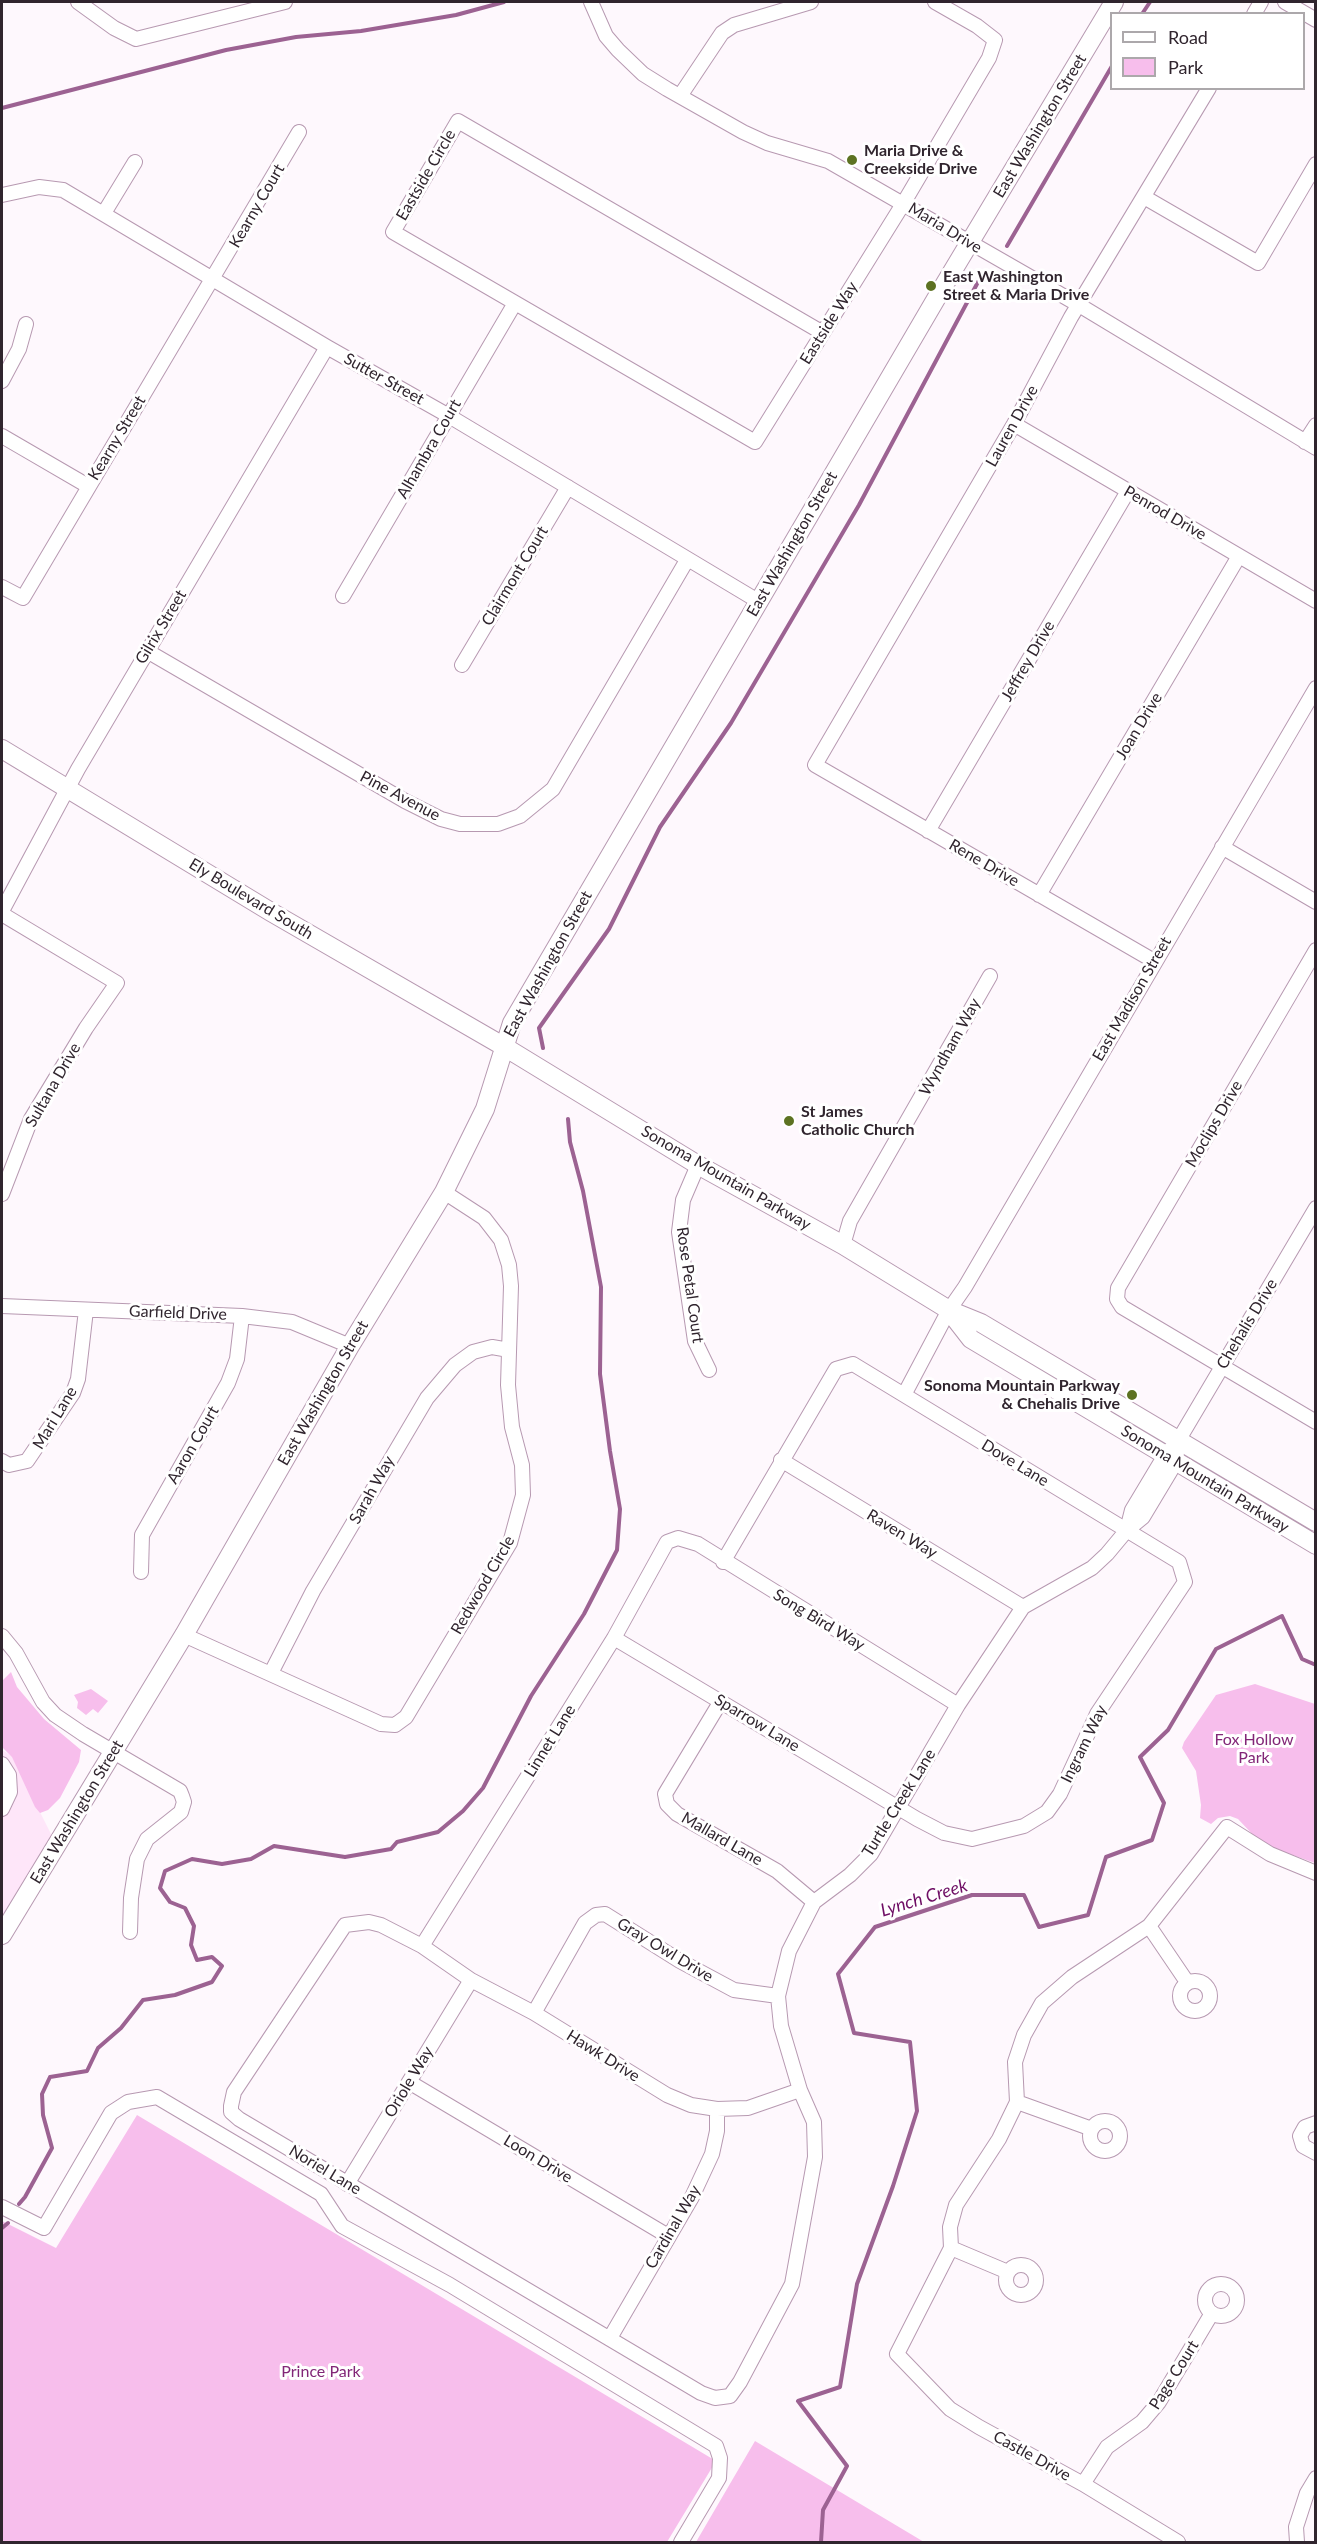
<!DOCTYPE html>
<html>
<head>
<meta charset="utf-8">
<style>
  body { margin:0 }
  #map { position:relative; width:1317px; height:2544px; overflow:hidden; background:#fef8fd; font-family:Lato,sans-serif }
  canvas { display:block }
  .frame { position:absolute; inset:0; border:3px solid #30252e; pointer-events:none }
  .legend { position:absolute; left:1110px; top:12px; width:195px; height:78px; box-sizing:border-box; background:#fff; border:2px solid #aca8ab; margin:0; padding:8px 10px; list-style:none; font-size:18px; color:#30252e }
  .legend li { display:flex; align-items:center; gap:12px; height:30px }
  .legend b { width:30px; border:2px solid #aca8ab }
</style>
</head>
<body>
<div id="map">
<canvas width="1317" height="2544"></canvas>
<div class="frame"></div>
<ul class="legend">
<li><b style="height:8px;background:#fff"></b>Road</li>
<li><b style="height:16px;background:#f7beec"></b>Park</li>
</ul>
</div>
<script>
const ctx = document.querySelector('canvas').getContext('2d');
ctx.lineJoin = 'round';
function paint(path, color) { ctx.fillStyle = color; ctx.fill(path, 'evenodd'); }
const toPath = rows => new Path2D(rows.map(r => 'M' + r).join(''));
function strokePath(path, color, width, dash) { ctx.strokeStyle = color; ctx.lineWidth = width; ctx.lineCap = dash ? 'butt' : 'round'; ctx.setLineDash(dash || []); ctx.stroke(path); }
function drawText(font, color, halo, rows, align = 'center') {
  ctx.font = font + ' Lato,sans-serif'; ctx.lineWidth = 6; ctx.setLineDash([]); ctx.textBaseline = 'middle'; ctx.strokeStyle = halo; ctx.fillStyle = color; for (const [text, x, y, turn = 0] of rows) {
    ctx.save(); ctx.translate(x, y); ctx.rotate((+turn || 0) * Math.PI / 180); ctx.textAlign = isNaN(turn) ? turn : align; if (halo) ctx.strokeText(text, 0, 0); ctx.fillText(text, 0, 0); ctx.restore();
  }
}
const built = toPath([
  [2,1750,12,1756,52,1836,2,1921]
]);
const green = toPath([
  [11,1672,17,1687,44,1719,81,1750,79,1762,60,1798,48,1810,40,1813,35,1807,12,1757,2,1747,2,1681],
  [1255,1684,1315,1704,1315,1863,1270,1847,1257,1839,1238,1819,1230,1816,1218,1818,1211,1824,1200,1818,1201,1805,1196,1771,1182,1748,1184,1742,1216,1695],
  [91,1689,108,1701,98,1713,93,1709,86,1715,77,1708,78,1702,74,1695],
  [137,2115,716,2461,667,2542,2,2542,2,2221,56,2248],
  [755,2441,924,2542,696,2542]
]);
const stream = toPath([
  [1142,14,1150,2],
  [2,108,226,50,296,37,361,31,456,15,504,2],
  [1007,246,1112,66],
  [543,1048,539,1028,609,929,660,827,731,723,859,505,978,282,986,274],
  [19,2204,25,2197,52,2148,43,2115,42,2094,50,2077,87,2071,98,2048,121,2028,143,2000,175,1995,212,1982,222,1966,212,1957,197,1960,191,1945,194,1926,185,1908,170,1902,160,1888,165,1871,192,1859,222,1864,251,1859,274,1846,345,1857,391,1849,397,1842,438,1832,463,1811,483,1788,531,1696,584,1614,617,1550,620,1509,610,1451,600,1374,601,1287,583,1191,570,1142,568,1119],
  [2,2228,8,2223],
  [821,2542,823,2510,847,2466,798,2401,840,2387,857,2284,893,2186,917,2111,910,2042,854,2033,838,1974,875,1927,972,1895,1024,1895,1039,1927,1088,1915,1106,1857,1152,1840,1164,1803,1140,1757,1168,1730,1216,1649,1282,1616,1302,1659,1316,1665]
]);
const minor = toPath([
  [78,2,114,28,136,39,285,2],
  [591,2,606,36,618,50,643,74,667,89,743,132,767,143,828,161,1079,305,1316,448],
  [1285,2,1316,20],
  [1254,14,1261,2],
  [680,96,722,33,734,25,811,2],
  [2,195,39,187,63,190,327,347,449,416,758,601],
  [1144,197,1258,263,1316,164],
  [104,213,135,162],
  [823,333,458,121,393,232,755,442,903,204,989,58,995,40,977,26,935,2],
  [2,381,19,349,26,324],
  [1014,424,1316,601],
  [2,436,88,486],
  [1305,442,1316,425],
  [2,587,23,598,299,132],
  [343,596,515,303],
  [147,651,405,801,441,819,460,824,498,824,520,816,553,789,687,560],
  [462,665,568,487],
  [928,831,1128,491],
  [1222,847,1316,902],
  [1039,895,1239,556],
  [2,911,78,769,327,347],
  [2,914,117,983,86,1028,31,1119,2,1194],
  [1316,950,1118,1288,1117,1299,1122,1307,1316,1422],
  [1154,961,815,765,1014,424,1071,317,1209,88],
  [698,1165,683,1200,679,1232,695,1341,709,1370],
  [843,1245,850,1221,990,976],
  [2,1306,242,1316,292,1322,350,1346],
  [904,1395,949,1310,965,1287,1316,688],
  [781,1460,1023,1607],
  [2,1461,9,1465,27,1461,73,1393,78,1379,86,1310],
  [1127,1530,1132,1510,1165,1455,1178,1441,1316,1208],
  [141,1572,142,1535,228,1383,237,1359,242,1316],
  [184,1635,381,1724,395,1725,406,1717,510,1543,523,1495,522,1465,512,1427,508,1385,511,1286,509,1265,501,1240,484,1218,444,1192],
  [2,1636,16,1653,43,1702,55,1715,83,1734,180,1791,182,1796,184,1802,181,1812,147,1839,137,1859,131,1898,130,1932],
  [614,1638,917,1819,944,1833,972,1839,1024,1826,1047,1812,1060,1794,1097,1714,1185,1582,1179,1562,853,1364,836,1369,723,1562],
  [271,1673,313,1591,427,1398,455,1365,473,1352,492,1347,509,1350],
  [721,1701,665,1794,667,1804,677,1814,777,1871,814,1902],
  [2,1764,9,1775,10,1792,2,1809],
  [1149,1926,1187,1982],
  [422,1946,614,1638,667,1542,678,1538,698,1544,958,1705],
  '1180 1996a15 15 0 1 1 30 0a15 15 0 1 1-30 0Z',
  [534,2013,585,1923,596,1915,605,1914,680,1961,734,1990,778,1996],
  [409,2082,668,2236],
  [800,2090,748,2108,717,2109,691,2105,667,2095,534,2013,471,1980,422,1946,381,1925,369,1922,345,1925,234,2092,231,2106,231,2112,239,2119,701,2393,715,2398,730,2396,740,2382,792,2284,815,2157,814,2122,800,2090,781,2026,778,1996,789,1951,814,1902,850,1875,871,1854,958,1705,1023,1607,1092,1568,1107,1554,1127,1530,1143,1517,1176,1462,1177,1452],
  [1017,2102,1092,2129],
  '1090 2136a15 15 0 1 1 30 0a15 15 0 1 1-30 0Z',
  [1316,2123,1305,2127,1300,2136,1303,2146,1316,2153],
  [347,2184,471,1980],
  [2,2207,44,2228,111,2113,128,2102,157,2097,321,2194,342,2226,450,2285,716,2446,720,2458,719,2478,681,2542],
  [951,2248,1008,2272],
  '1006 2280a15 15 0 1 1 30 0a15 15 0 1 1-30 0Z',
  '1205 2300a16 16 0 1 1 32 0a16 16 0 1 1-32 0Z',
  [610,2338,692,2197,712,2154,717,2131,717,2109],
  [1083,2484,1107,2447,1142,2422,1159,2402,1212,2313],
  [1178,2542,1083,2484,979,2427,950,2409,897,2354,951,2248,950,2227,956,2205,999,2139,1017,2102,1015,2062,1024,2035,1042,2003,1072,1977,1149,1926,1227,1827,1270,1854,1316,1873],
  [1297,2542,1296,2527,1307,2493,1316,2478]
]);
const major = toPath([
  [2,749,271,912,503,1046,698,1165,843,1245,949,1310,981,1323,1316,1522],
  [950,1312,971,1339,1316,1545],
  [2,1935,184,1635,350,1346,444,1192,485,1109,512,1023,940,292,1114,2]
]);
const markers = [
  [852,160,6,"#5d7222"],
  [931,286,6,"#5d7222"],
  [789,1121,6,"#5d7222"],
  [1132,1395,6,"#5d7222"]
];
const streetNames = [
  ["East Washington Street",1040,126,-59],
  ["Eastside Circle",426,175,-60],
  ["Kearny Court",257,206,-60],
  ["Maria Drive",945,228,31],
  ["Eastside Way",829,323,-58],
  ["Sutter Street",384,379,29],
  ["Lauren Drive",1012,426,-61],
  ["Kearny Street",117,438,-59],
  ["Alhambra Court",429,449,-60],
  ["Penrod Drive",1165,513,30],
  ["East Washington Street",792,544,-60],
  ["Clairmont Court",515,576,-59],
  ["Gilrix Street",161,627,-59],
  ["Jeffrey Drive",1028,661,-60],
  ["Joan Drive",1139,726,-59],
  ["Pine Avenue",400,796,28],
  ["Rene Drive",984,863,30],
  ["Ely Boulevard South",251,899,31],
  ["East Washington Street",548,964,-61],
  ["East Madison Street",1132,999,-60],
  ["Wyndham Way",950,1047,-61],
  ["Sultana Drive",53,1085,-60],
  ["Moclips Drive",1214,1124,-60],
  ["Sonoma Mountain Parkway",726,1178,30],
  ["Rose Petal Court",690,1285,82],
  ["Garfield Drive",178,1313,2],
  ["Chehalis Drive",1247,1324,-59],
  ["East Washington Street",323,1393,-60],
  ["Mari Lane",55,1418,-59],
  ["Aaron Court",193,1445,-60],
  ["Dove Lane",1015,1463,31],
  ["Sonoma Mountain Parkway",1205,1479,31],
  ["Sarah Way",372,1490,-61],
  ["Raven Way",902,1534,31],
  ["Redwood Circle",483,1585,-60],
  ["Song Bird Way",819,1620,31],
  ["Sparrow Lane",757,1723,31],
  ["Linnet Lane",550,1741,-58],
  ["Ingram Way",1084,1744,-64],
  ["Turtle Creek Lane",899,1803,-58],
  ["East Washington Street",77,1812,-59],
  ["Mallard Lane",722,1839,30],
  ["Gray Owl Drive",665,1950,31],
  ["Hawk Drive",603,2056,32],
  ["Oriole Way",409,2082,-59],
  ["Loon Drive",538,2159,31],
  ["Noriel Lane",325,2170,31],
  ["Cardinal Way",673,2227,-60],
  ["Page Court",1174,2375,-58],
  ["Castle Drive",1032,2456,29]
];
const poiNames = [
  ["Maria Drive &",864,151],
  ["Creekside Drive",864,169],
  ["East Washington",943,277],
  ["Street & Maria Drive",943,295],
  ["St James",801,1112],
  ["Catholic Church",801,1130],
  ["Sonoma Mountain Parkway",1120,1386,"right"],
  ["& Chehalis Drive",1120,1404,"right"]
];
const parkNames = [
  ["Fox Hollow",1254,1740],
  ["Park",1254,1758],
  ["Prince Park",321,2372]
];
const waterNames = [
  ["Lynch Creek",924,1898,-17]
];
paint(built, '#fee6f9');
paint(green, '#f7beec');
strokePath(stream, '#9c6292', 4);
strokePath(minor, '#b799b1', 16);
strokePath(major, '#b799b1', 20);
strokePath(minor, '#fff', 14);
strokePath(major, '#fff', 18);
for (const [x, y, r, color] of markers) { const dot = new Path2D(); dot.arc(x, y, r, 0, 2 * Math.PI); ctx.fillStyle = color; ctx.fill(dot); strokePath(dot, '#fff', 2); }
drawText('16px', '#30252e', '#fff', streetNames);
drawText('bold 16px', '#30252e', '#fff', poiNames, 'left');
drawText('16px', '#822677', '#fff', parkNames);
drawText('italic 18px', '#6f0f65', '#fff', waterNames);
</script>
</body>
</html>
